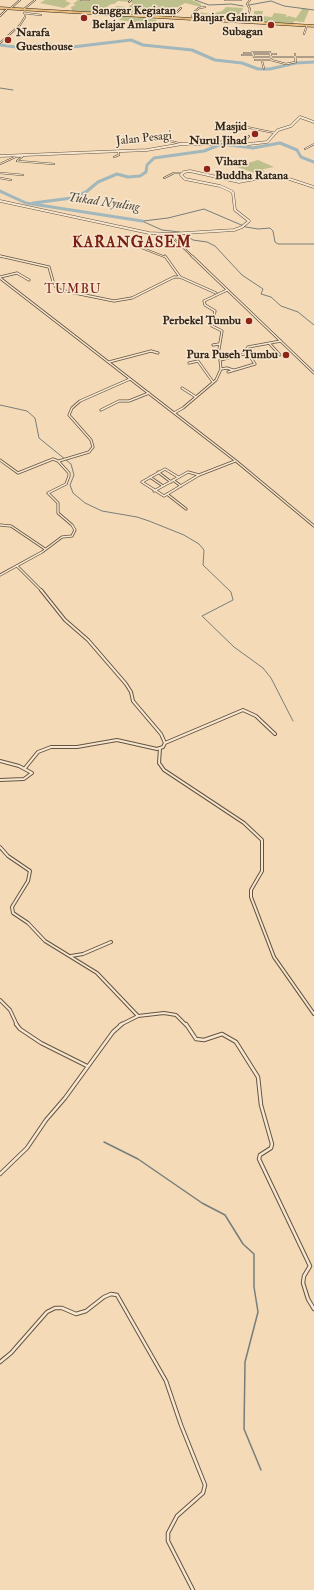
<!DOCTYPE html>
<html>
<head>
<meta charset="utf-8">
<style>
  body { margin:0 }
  canvas { display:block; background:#f4dab7 }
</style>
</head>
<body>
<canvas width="314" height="1590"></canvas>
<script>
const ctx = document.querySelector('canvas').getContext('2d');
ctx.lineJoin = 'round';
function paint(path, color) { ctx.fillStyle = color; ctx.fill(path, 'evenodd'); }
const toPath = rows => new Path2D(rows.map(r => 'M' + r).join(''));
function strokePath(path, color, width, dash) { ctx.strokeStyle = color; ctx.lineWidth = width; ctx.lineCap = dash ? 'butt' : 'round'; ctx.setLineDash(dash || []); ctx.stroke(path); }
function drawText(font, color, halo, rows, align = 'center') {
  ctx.font = font + ' "IM FELL Double Pica",serif'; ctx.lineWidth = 3; ctx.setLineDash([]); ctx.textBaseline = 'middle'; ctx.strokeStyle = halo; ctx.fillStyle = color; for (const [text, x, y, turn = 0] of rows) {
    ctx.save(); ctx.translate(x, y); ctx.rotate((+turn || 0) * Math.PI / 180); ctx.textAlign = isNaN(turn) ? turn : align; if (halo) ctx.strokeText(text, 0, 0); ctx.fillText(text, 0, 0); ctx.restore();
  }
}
const green = toPath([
  [45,0,67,0,65,1,71,3,64,8,40,3],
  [78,0,192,0,201,4,201,7,185,3,178,7,167,8,163,11,153,10,158,6,154,5,146,10,135,10,132,14,127,15,136,16,134,18,148,17,148,18,157,20,152,25,119,20,124,12,111,10,117,6,125,7,124,9,126,9,133,3,131,2,118,1,114,4,111,4,104,9,108,11,107,13,72,11,71,7,76,5,73,4],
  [226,7,243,8,239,18,235,17,235,13,212,15,194,14,196,12,212,14,222,11],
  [303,8,309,10,304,22,294,21,293,24,246,22,254,16,254,11,263,11,262,16,272,17,274,13,284,14,287,15,285,17,289,16,296,18],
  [258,160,274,167,264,169,262,170,265,172,258,174,231,165,237,162,245,164]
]);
const streamFar1 = toPath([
  [195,0,209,5,231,4,243,6],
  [249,5,271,1,284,6,314,10],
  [0,88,13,90],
  [142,221,162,230,180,232,193,240,207,242,215,246,242,275,263,289,261,294,271,297,281,306,298,312,314,325],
  [143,221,168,218,204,209,246,227,258,229,270,228,273,231,275,242,278,244,314,244],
  [0,405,27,411,35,418,39,438,71,464,74,475,70,485,73,493,85,503,102,511,137,517,149,521,184,535,199,544,204,550,203,565,231,592,233,600,202,616,234,647,263,668,271,678,293,721]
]);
const stream = toPath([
  [104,1142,138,1159,202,1203,225,1215,243,1244,254,1254,254,1287,258,1312,245,1362,244,1429,261,1470]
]);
const river = toPath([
  [0,45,16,47,47,44,64,48,131,40,143,45,192,50,215,60,242,63,258,69,270,69,296,63,314,62],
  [0,191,26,203,142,221],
  [33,203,72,198,86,192,98,182,117,174,128,177,140,176,146,172,147,165,154,158,204,151,222,144,253,148,280,143,297,150,301,157,314,162]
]);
const minorFar3 = toPath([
  [81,0,89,0],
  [225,0,241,0],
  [129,2,131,0],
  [11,8,20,0],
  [24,9,35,0],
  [24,13,41,15],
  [0,16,7,9],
  [149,16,156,8],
  [172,17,181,8],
  [192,18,193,13,199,8,205,7],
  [241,22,248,15,250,9,247,4,250,0],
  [304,34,307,25],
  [0,43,20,25,25,17,25,9],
  [252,52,270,52,271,57,254,57,252,52],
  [244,53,252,53],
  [253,54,276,54],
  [295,54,295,57],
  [242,55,253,55],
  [271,57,295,57],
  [271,57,271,60,286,64,296,62,295,57],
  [295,57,314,57],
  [255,60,271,60],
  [262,61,264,69],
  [246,127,275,133],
  [166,140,182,144],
  [243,143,249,136],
  [305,149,314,144],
  [23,156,17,161,54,164],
  [114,157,119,155,118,151],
  [0,164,15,157,23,156],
  [0,173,23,175],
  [0,178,11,180],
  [164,178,174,173,182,173],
  [169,234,193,257],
  [137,246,165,257],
  [0,256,4,257]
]);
const minorFar2 = toPath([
  [0,256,49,267,54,285,60,290,114,301,132,298,174,277,180,277,216,293],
  [165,256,180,277],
  [192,256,314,373],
  [0,277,17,273,29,280],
  [0,278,236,461,314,526],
  [269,343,280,355],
  [213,345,219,344],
  [219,349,222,331,212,326,215,311,205,305,204,301,227,290],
  [109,362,151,351,158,353],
  [189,363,198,361,213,382],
  [221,369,227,368,233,370],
  [228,372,255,364,246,350,248,347,281,341],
  [182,388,196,397],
  [101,410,119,401,129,401,149,393],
  [174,413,183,408,216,380,221,369,220,360,248,353],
  [0,460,18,473,53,459,58,461,69,473,69,476,66,484,48,493,58,503,58,513,72,525,75,530,72,536,62,537,42,552,0,575],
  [59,461,89,452,93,447,91,440,69,415,72,408,80,401,130,379],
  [158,472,171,482],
  [150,477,163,486],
  [178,477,165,469,142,482,164,496,199,475,235,461],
  [173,480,181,486],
  [154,491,188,472,199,475],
  [167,494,186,509],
  [0,525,11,526,45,549],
  [17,566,42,591]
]);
const minorFar1 = toPath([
  [165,743,243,710,256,716,275,734],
  [160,748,159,763,164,770,244,823,262,840,262,871,251,890,251,897,274,957,314,1014],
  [0,761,19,766,32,773,24,779,0,780],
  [25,768,38,752,51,747,77,747,117,740,157,749,163,747,165,743,161,734,133,701,131,692,126,684,88,640,65,620,41,590],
  [0,847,8,856,30,871,28,881,12,907,13,913,28,923,45,941,97,973,138,1016],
  [71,956,83,954,111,942],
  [0,1000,10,1010,17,1025],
  [120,1025,138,1016,164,1013,176,1015,186,1025]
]);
const minor = toPath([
  [16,1024,20,1029,41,1043,87,1066],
  [186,1024,196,1039,204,1040,222,1034,236,1042,258,1077,261,1105,272,1144,271,1148,260,1155,259,1159,310,1266,304,1276,303,1283,308,1299,314,1309],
  [0,1174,27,1148,46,1120,65,1098,113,1032,122,1024],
  [0,1362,11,1353,47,1312,55,1308,62,1308,76,1314,86,1311,104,1297,111,1294,117,1295,166,1381,181,1425,205,1485,203,1493,177,1516,168,1533,168,1541,193,1590]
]);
const tertiary = toPath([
  [0,156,147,150,182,144,215,144,226,141,249,144,267,142,278,130,291,126,300,117,314,122],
  [0,201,149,233,169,234,234,230,242,227,249,221,235,210,233,193,231,191,220,186,185,179,181,175,184,172,190,171,239,182,277,175,314,187]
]);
const trunk = toPath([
  [0,8,314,26]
]);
const markers = [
  [84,18,4,"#8f2418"],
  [271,25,4,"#8f2418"],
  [8,40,4,"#8f2418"],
  [255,134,4,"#8f2418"],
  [207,169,4,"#8f2418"],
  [249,321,4,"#8f2418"],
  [286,355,4,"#8f2418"]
];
const farPoinames = [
  ["Sanggar Kegiatan",92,11,"left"],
  ["Belajar Amlapura",92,25,"left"],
  ["Banjar Galiran",263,18],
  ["Subagan",263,32],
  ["Narafa",16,33,"left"],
  ["Guesthouse",16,47,"left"],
  ["Masjid",247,127],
  ["Nurul Jihad",247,141],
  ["Vihara",215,162,"left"],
  ["Buddha Ratana",215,176,"left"],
  ["Perbekel Tumbu",241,321],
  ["Pura Puseh Tumbu",278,355]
];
const farStreetnames = [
  ["Jalan Pesagi",144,139,-6]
];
const farWaternames = [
  ["Tukad Nyuling",104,203,8]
];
const farQuarternames = [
  ["TUMBU",73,290]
];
const farDistrictnames = [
  ["KARANGASEM",132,244]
];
paint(green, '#bdbf8d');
strokePath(streamFar1, '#767e7b', 1);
strokePath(stream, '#767e7b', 1.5);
strokePath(river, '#a2b7bb', 3);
strokePath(minorFar3, '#655441', 2);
strokePath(minorFar2, '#655441', 3);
strokePath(minorFar1, '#655441', 4);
strokePath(minor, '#655441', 4.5);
strokePath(tertiary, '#655441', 3);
strokePath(trunk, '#35281a', 3);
strokePath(minorFar3, '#f8e7d0', 1);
strokePath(minorFar2, '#f8e7d0', 1.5);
strokePath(minorFar1, '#f8e7d0', 2);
strokePath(minor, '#f8e7d0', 2.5);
strokePath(tertiary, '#f8e7d0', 2);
strokePath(trunk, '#eabd7c', 2);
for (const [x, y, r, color] of markers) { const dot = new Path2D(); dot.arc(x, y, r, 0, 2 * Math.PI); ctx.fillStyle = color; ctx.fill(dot); strokePath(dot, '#f8e7d0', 1.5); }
drawText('bold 12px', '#35281a', '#f8e7d0', farPoinames, 'right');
drawText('12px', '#35281a', '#f8e7d0', farStreetnames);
drawText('italic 13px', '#504c42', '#f8e7d0', farWaternames);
ctx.letterSpacing = '1px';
drawText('13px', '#7a1f14', '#f8e7d0', farQuarternames);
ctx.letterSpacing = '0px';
ctx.letterSpacing = '1px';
drawText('bold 15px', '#7a1f14', '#f8e7d0', farDistrictnames);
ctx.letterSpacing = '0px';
</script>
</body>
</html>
